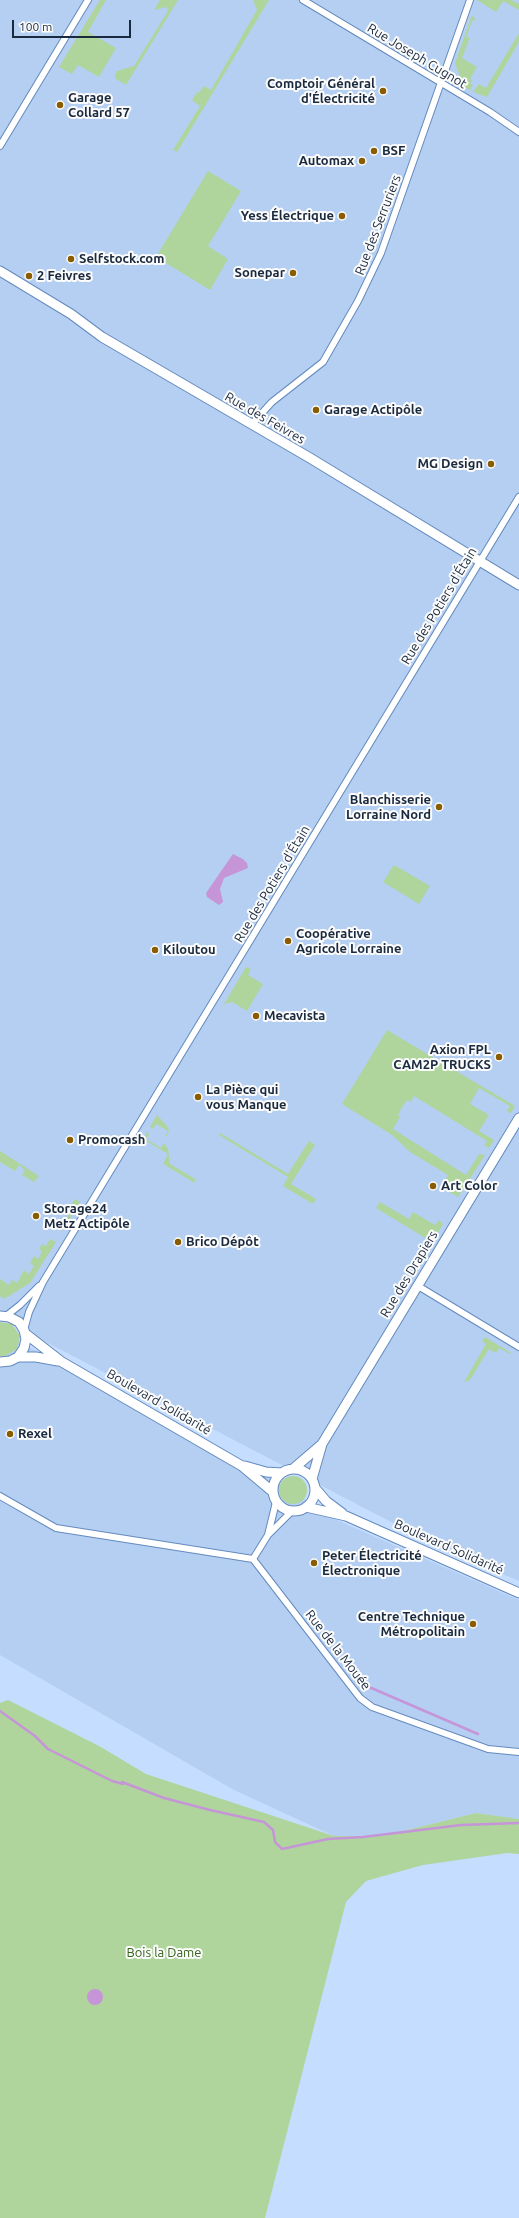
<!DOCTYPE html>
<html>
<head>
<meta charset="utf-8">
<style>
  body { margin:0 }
  #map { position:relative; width:519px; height:2218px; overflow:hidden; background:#c5ddff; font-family:Ubuntu,sans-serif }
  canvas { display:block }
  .scale { position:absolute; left:12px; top:20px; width:119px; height:18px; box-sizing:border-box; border:2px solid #19293e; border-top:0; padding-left:5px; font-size:12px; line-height:14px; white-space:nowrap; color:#19293e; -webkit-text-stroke:3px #fcfcfc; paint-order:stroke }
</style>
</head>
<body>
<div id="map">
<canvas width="519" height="2218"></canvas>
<div class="scale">100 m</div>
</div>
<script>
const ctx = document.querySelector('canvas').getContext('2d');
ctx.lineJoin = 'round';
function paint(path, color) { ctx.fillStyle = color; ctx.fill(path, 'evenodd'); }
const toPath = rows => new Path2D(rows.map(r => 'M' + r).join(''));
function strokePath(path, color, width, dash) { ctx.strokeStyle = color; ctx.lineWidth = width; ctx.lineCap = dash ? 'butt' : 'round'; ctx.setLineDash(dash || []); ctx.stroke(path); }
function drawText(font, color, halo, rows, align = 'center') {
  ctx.font = font + ' Ubuntu,sans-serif'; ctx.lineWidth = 4; ctx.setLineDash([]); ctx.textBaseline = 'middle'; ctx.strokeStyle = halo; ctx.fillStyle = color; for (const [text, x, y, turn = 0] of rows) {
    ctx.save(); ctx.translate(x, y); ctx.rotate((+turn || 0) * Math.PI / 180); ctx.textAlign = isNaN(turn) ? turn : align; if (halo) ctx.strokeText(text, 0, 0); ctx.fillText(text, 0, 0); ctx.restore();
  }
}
const built = toPath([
  [0,0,519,0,519,1581,441,1548,0,1318],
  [0,1331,295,1492,330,1517,519,1600,519,1819,476,1813,383,1836,334,1836,234,1790,0,1655]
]);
const green = toPath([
  [100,0,106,0,88,32,116,48,99,77,78,65,72,74,59,67],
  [160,0,178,0,126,85,116,79,115,75,117,71,134,66,168,11,167,7,154,10],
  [253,0,269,0,177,152,173,150,200,106,192,100,197,92,199,93,204,86,211,90,257,10],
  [477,0,511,0,519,4,519,10,503,1,496,12],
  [472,15,476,20,472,21,466,38,470,37,462,58,477,67,470,79,472,80,470,83,473,85,470,90,464,87,455,63],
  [519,33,519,42,487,97,473,92,479,84,486,88],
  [208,171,241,191,208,246,228,259,210,290,156,257],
  [394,865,430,886,419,904,383,882],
  [246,967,251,969,248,975,263,984,247,1011,232,1002,224,1004],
  [387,1030,515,1106,511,1113,507,1111,510,1106,479,1088,470,1104,489,1115,479,1131,494,1140,489,1148,484,1145,487,1141,414,1096,411,1102,407,1100,401,1109,398,1115,400,1117,393,1129,466,1175,479,1154,485,1155,458,1197,441,1187,448,1175,410,1152,392,1135,342,1104],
  [157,1115,167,1126,169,1130,167,1136,165,1136,168,1131,156,1124,153,1129,150,1127],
  [147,1132,149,1134,146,1139,161,1148,164,1143,168,1149,170,1164,195,1179,195,1183,163,1164,168,1154,143,1139],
  [220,1133,288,1174,309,1141,315,1145,291,1184,316,1199,313,1204,283,1186,288,1177,219,1135],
  [0,1151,39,1176,34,1182,22,1175,25,1170,19,1165,15,1171,0,1162],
  [75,1199,80,1202,63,1230,54,1225,56,1221,63,1226,69,1215,61,1210,64,1205,69,1208],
  [380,1202,409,1219,413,1212,435,1225,439,1220,443,1224,432,1242,376,1208],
  [50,1239,56,1242,30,1283,4,1299,0,1296,0,1279,9,1285,12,1280,17,1283,24,1270,29,1274,34,1266,30,1263,34,1256,38,1259,42,1252,39,1249,42,1244,46,1246],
  [0,1322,12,1324,20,1336,17,1349,5,1356,0,1356],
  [485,1337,511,1353,510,1354,499,1348,496,1353,489,1349,470,1380,464,1382,486,1344,482,1341],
  '279 1490a14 14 0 1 1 28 0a14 14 0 1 1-28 0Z',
  [8,1700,99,1746,146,1774,334,1836,383,1836,476,1813,519,1819,519,1854,507,1853,423,1865,366,1881,346,1902,265,2218,0,2218,0,1703]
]);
const water = toPath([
  [233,854,243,859,247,863,248,868,224,878,220,889,223,902,219,905,207,897,206,893],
  '87 1997a8 8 0 1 1 16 0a8 8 0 1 1-16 0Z'
]);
const stream = toPath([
  [369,1687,478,1734],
  [0,1711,35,1736,48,1749,112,1781,123,1784,122,1782,164,1798,210,1810,264,1822,273,1830,275,1842,282,1849,328,1839,363,1837,461,1825,519,1823]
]);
const street = toPath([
  [303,0,490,112,519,132],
  [0,146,88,0],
  [252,424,272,402,323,362,358,301,381,253,470,0],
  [418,1286,519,1347],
  [6,1316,20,1305,39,1286],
  [24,1330,29,1312,43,1282,519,497],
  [0,1496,56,1528,253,1559,360,1698,372,1707,488,1749,519,1752],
  [269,1534,292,1511],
  [253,1559,268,1535,276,1502]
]);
const secondary = toPath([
  [0,271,71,314,102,337,310,458,519,585],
  [0,1316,9,1317,19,1322,24,1330,26,1339,24,1348,18,1357,10,1361,0,1362],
  [26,1334,62,1362,242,1466,273,1492],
  [18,1357,36,1357,58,1361],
  [245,1466,266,1472,282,1473],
  '273 1490a21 21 0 1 1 42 0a21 21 0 1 1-42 0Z',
  [293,1469,321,1445],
  [312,1479,322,1444,519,1118],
  [315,1488,326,1501,342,1513],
  [306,1507,346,1516,519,1593]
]);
const markers = [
  [383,91,4,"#895c00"],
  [60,105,4,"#895c00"],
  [374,151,4,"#895c00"],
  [362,161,4,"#895c00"],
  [342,216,4,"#895c00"],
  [71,259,4,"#895c00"],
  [293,273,4,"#895c00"],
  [29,276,4,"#895c00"],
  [316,410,4,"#895c00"],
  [491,464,4,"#895c00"],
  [439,807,4,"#895c00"],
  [288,941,4,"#895c00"],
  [155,950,4,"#895c00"],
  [256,1016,4,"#895c00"],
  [499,1057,4,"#895c00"],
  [198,1097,4,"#895c00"],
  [70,1140,4,"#895c00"],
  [433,1186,4,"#895c00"],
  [36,1216,4,"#895c00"],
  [178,1242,4,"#895c00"],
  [10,1434,4,"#895c00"],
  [314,1563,4,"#895c00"],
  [473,1624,4,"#895c00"]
];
const streetNames = [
  ["Rue Joseph Cugnot",417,56,31],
  ["Rue des Serruriers",378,225,-69],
  ["Rue des Feivres",265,418,30],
  ["Rue des Potiers d'Étain",439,606,-59],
  ["Rue des Potiers d'Étain",272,884,-59],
  ["Rue des Drapiers",409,1274,-59],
  ["Boulevard Solidarité",159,1402,30],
  ["Boulevard Solidarité",449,1547,24],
  ["Rue de la Mouée",338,1650,52]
];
const poiNames = [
  ["Comptoir Général",375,84,"right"],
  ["d'Électricité",375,99,"right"],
  ["Garage",68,98],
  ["Collard 57",68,113],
  ["BSF",382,151],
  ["Automax",354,161,"right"],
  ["Yess Électrique",334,216,"right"],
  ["Selfstock.com",79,259],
  ["Sonepar",285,273,"right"],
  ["2 Feivres",37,276],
  ["Garage Actipôle",324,410],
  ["MG Design",483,464,"right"],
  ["Blanchisserie",431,800,"right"],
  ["Lorraine Nord",431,815,"right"],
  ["Coopérative",296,934],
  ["Agricole Lorraine",296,949],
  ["Kiloutou",163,950],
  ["Mecavista",264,1016],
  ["Axion FPL",491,1050,"right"],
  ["CAM2P TRUCKS",491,1065,"right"],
  ["La Pièce qui",206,1090],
  ["vous Manque",206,1105],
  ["Promocash",78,1140],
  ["Art Color",441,1186],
  ["Storage24",44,1209],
  ["Metz Actipôle",44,1224],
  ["Brico Dépôt",186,1242],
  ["Rexel",18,1434],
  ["Peter Électricité",322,1556],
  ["Électronique",322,1571],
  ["Centre Technique",465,1617,"right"],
  ["Métropolitain",465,1632,"right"]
];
const parkNames = [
  ["Bois la Dame",164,1953]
];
paint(built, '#b4cff2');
paint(green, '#afd59d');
paint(water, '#c595d8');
strokePath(stream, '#c595d8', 2.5);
strokePath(street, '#648abe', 8);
strokePath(secondary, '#648abe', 11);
strokePath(street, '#fff', 6);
strokePath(secondary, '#fff', 9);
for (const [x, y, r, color] of markers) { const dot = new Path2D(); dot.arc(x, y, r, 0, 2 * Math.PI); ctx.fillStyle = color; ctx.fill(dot); strokePath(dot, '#fcfcfc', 1.5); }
drawText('13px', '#19293e', '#fcfcfc', streetNames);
drawText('bold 13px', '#19293e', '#fcfcfc', poiNames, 'left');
drawText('13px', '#38641f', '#fcfcfc', parkNames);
</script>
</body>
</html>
